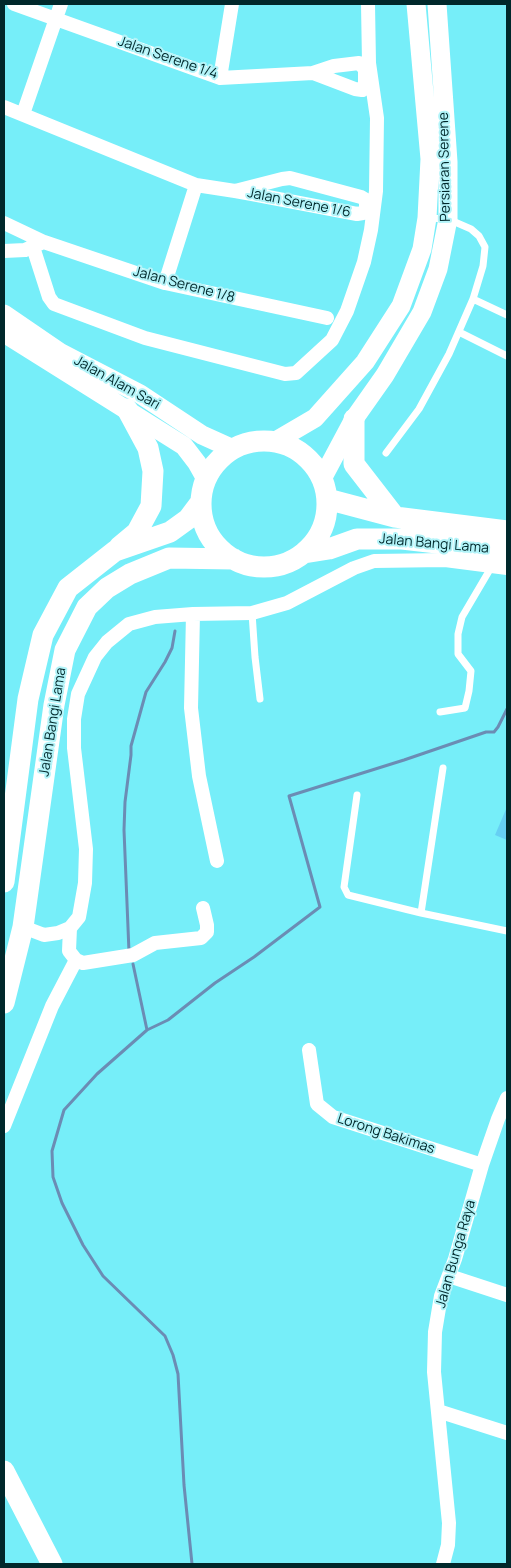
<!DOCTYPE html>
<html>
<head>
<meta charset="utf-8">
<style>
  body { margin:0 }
  #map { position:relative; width:511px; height:1568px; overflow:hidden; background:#76eef9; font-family:Manrope,sans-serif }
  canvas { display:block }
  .frame { position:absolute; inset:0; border:5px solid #00282b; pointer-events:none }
</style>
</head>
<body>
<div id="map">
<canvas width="511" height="1568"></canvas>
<div class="frame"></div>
</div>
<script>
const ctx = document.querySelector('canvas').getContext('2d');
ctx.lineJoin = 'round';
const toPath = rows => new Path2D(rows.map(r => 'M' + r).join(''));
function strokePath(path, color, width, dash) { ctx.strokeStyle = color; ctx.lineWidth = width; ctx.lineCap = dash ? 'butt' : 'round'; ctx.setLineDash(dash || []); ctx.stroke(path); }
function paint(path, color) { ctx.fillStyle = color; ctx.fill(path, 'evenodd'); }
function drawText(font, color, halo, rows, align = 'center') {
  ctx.font = font + ' Manrope,sans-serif'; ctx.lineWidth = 4; ctx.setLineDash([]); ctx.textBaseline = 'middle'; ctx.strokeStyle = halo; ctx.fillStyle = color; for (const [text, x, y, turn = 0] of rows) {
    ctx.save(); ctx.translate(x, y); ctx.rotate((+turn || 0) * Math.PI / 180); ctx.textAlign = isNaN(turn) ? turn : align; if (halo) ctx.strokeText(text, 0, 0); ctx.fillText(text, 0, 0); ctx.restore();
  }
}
const stream = toPath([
  [129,952,124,830,125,802,131,755,131,746,146,692,165,662,172,648,175,631],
  [133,964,147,1030],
  [192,1564,184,1485,178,1374,173,1355,165,1336,103,1276,83,1245,62,1203,53,1177,52,1151,64,1110,97,1074,147,1030,168,1020,215,983,254,957,320,907,289,796,404,760,486,732,494,732,498,727,507,709]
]);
const building = toPath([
  [507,807,507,840,495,835]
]);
const lane = toPath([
  [473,299,507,315],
  [459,332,507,356],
  [386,453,419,409,449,354,473,299,483,266,485,247,479,236,471,229,448,219,427,218],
  [252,613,255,657,260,699],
  [440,712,465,708,469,691,471,671,458,654,458,634,462,617,492,566],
  [357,795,344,887,348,895,421,913,507,931],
  [421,913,443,768]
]);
const street = toPath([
  [14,4,220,78,313,73,334,66,359,63,365,69,365,84,362,90,355,89,313,73],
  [220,78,232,4],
  [4,107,196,185,235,191,252,194,357,214,363,213,366,209,366,200,361,197,290,178,282,179,235,191],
  [23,114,61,4],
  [4,223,44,242,165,283,327,318],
  [33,247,49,297,54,304,145,338,285,374,296,373,332,340,347,311,364,262,371,230,376,191,377,118,369,63,368,4],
  [4,251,25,250,41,243],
  [165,283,196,185],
  [193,614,191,708,199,776,217,861],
  [23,927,44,935,58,933,70,928,79,917,85,883,86,849,74,748,74,719,78,694,95,657,107,642,129,624,155,617,193,614,252,613,287,603,354,568,374,561,445,560,507,568],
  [70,928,69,951,76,960,83,963,133,955,155,943,201,938,207,932,207,925,203,908],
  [309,1050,317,1104,333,1117,482,1165],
  [4,1126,52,1006,76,960],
  [449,1276,507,1295],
  [438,1411,507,1433],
  [443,1564,448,1545,449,1523,434,1372,435,1332,441,1296,455,1259,482,1165,498,1119,507,1098]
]);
const secondary = toPath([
  [4,314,61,353,140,394,202,435,233,449],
  [4,333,184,446,197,463,206,479],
  [274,442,315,418,365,362,401,306,422,249,427,218,430,159,416,4],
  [322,479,354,419,385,375,422,312,438,269,448,219,448,162,437,4]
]);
const primary = toPath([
  [354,419,354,464,395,517],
  '201 504a63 63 0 1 1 126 0a63 63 0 1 1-126 0Z',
  [327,499,395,517,507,531],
  [119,547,137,532,151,506,153,471,148,448,127,409],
  [304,553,329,549,357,539,402,539,507,551],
  [4,882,28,699,43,635,68,588,115,551,170,532,188,519,200,503],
  [4,1003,23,927,54,705,65,650,87,607,107,588,130,574,169,558,234,559],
  [4,1471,52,1564]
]);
const streetNames = [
  ["Jalan Serene 1/4",168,58,19],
  ["Persiaran Serene",445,167,-91],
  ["Jalan Serene 1/6",299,203,11],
  ["Jalan Serene 1/8",184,285,15],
  ["Jalan Alam Sari",117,383,29],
  ["Jalan Bangi Lama",434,544,5],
  ["Jalan Bangi Lama",53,722,-81],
  ["Lorong Bakimas",386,1134,18],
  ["Jalan Bunga Raya",456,1254,-74]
];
strokePath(stream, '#6b8cb4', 3);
paint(building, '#66cff3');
strokePath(lane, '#fff', 7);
strokePath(street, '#fff', 14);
strokePath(secondary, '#fff', 19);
strokePath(primary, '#fff', 21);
drawText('14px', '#00282b', '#b3f4f9', streetNames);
</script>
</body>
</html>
